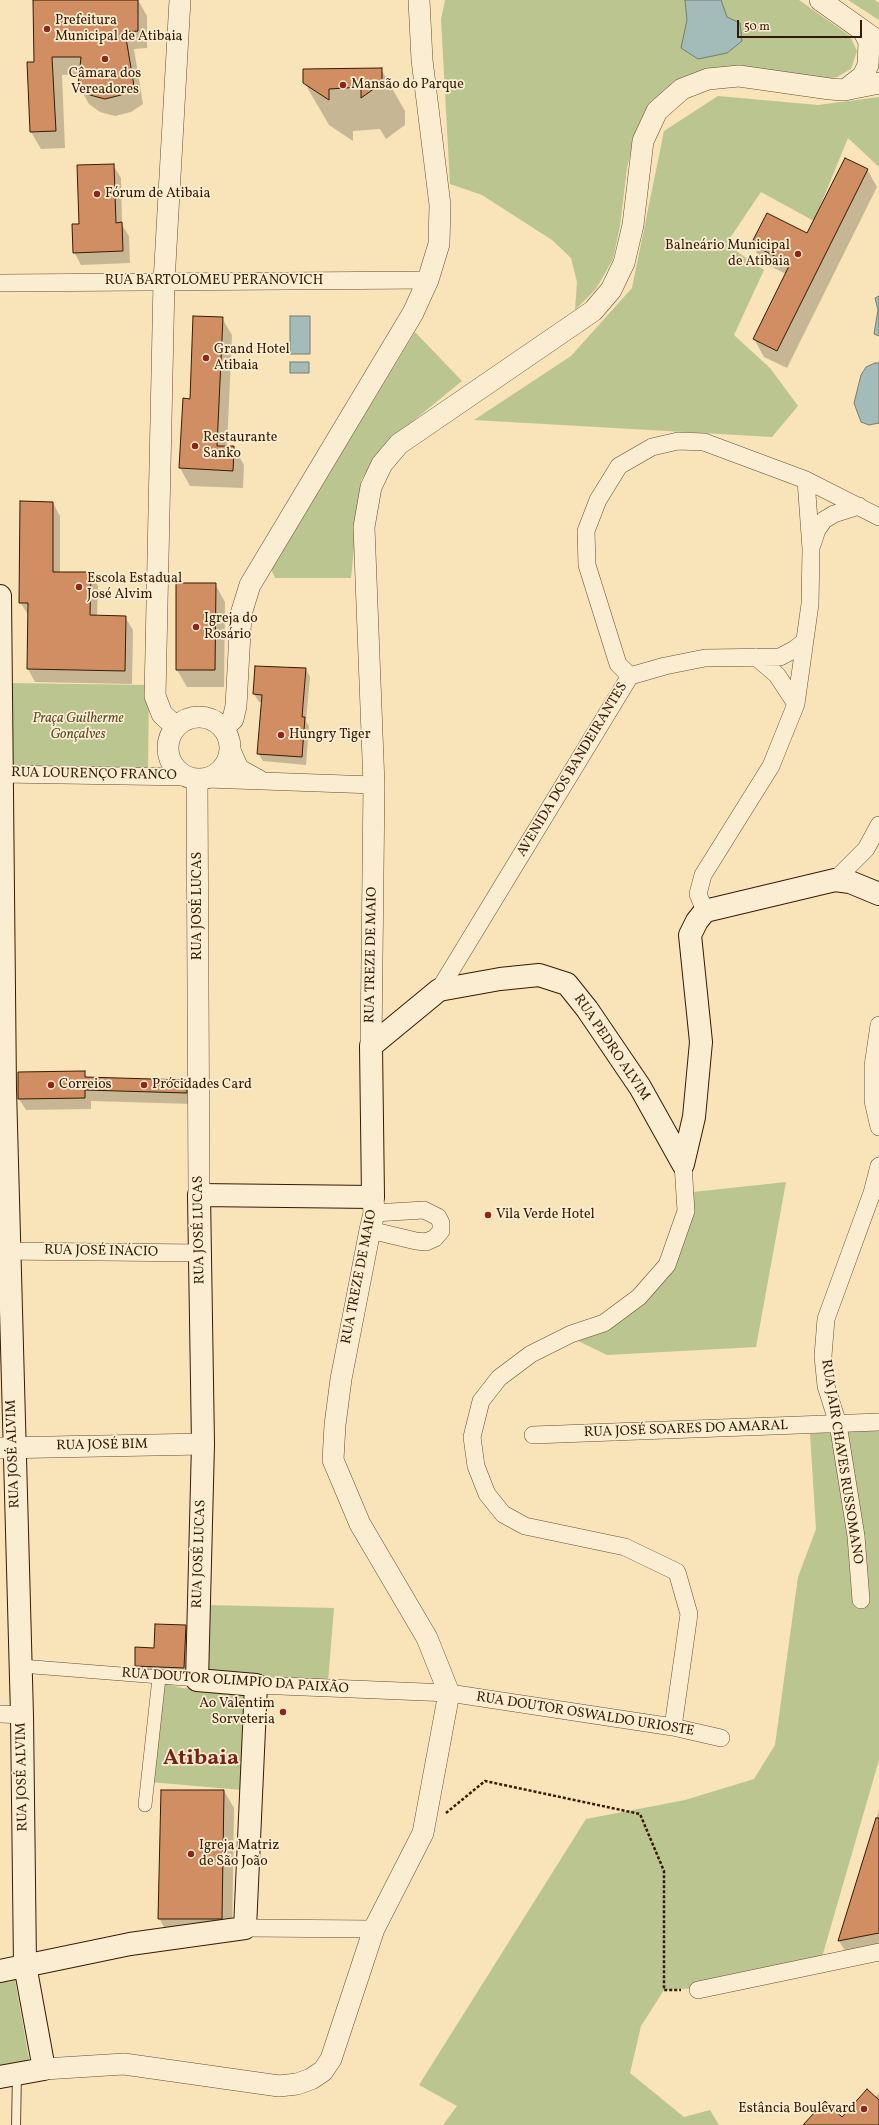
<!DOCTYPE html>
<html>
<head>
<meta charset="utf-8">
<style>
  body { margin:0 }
  #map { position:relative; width:879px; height:2125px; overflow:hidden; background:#f8e4b8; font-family:Vollkorn,serif }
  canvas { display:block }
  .scale { position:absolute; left:737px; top:20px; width:125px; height:18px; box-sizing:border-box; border:2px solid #361b03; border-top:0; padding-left:5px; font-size:12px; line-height:14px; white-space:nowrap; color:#361b03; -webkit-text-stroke:3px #faedd1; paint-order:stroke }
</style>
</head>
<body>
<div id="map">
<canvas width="879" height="2125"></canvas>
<div class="scale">50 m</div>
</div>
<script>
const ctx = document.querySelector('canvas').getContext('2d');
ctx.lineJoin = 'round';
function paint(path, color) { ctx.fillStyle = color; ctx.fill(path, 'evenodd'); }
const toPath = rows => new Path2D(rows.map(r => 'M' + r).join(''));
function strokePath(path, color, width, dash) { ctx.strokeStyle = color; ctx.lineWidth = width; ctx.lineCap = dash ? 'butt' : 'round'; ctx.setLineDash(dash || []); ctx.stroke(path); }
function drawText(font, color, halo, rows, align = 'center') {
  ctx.font = font + ' Vollkorn,serif'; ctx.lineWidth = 3.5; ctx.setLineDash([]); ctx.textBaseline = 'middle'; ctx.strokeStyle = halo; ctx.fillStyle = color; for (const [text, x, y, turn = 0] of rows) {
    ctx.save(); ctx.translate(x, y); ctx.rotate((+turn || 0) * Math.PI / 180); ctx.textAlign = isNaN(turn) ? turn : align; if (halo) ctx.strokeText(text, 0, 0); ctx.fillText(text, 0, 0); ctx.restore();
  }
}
const green = toPath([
  [445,0,799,0,850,36,857,51,851,69,837,77,815,81,723,68,635,137,627,168,620,226,613,259,596,289,575,310,577,282,571,258,552,240,482,195,450,184,441,19],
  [848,0,875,0,879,3,879,20],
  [718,96,818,105,879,97,879,167,848,138,814,221,761,192,726,244,764,270,734,335,770,368,798,406,772,437,474,420,571,356,632,288,664,131],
  [415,332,462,381,385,444,361,480,351,578,275,578,271,569],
  [7,683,149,685,148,771,8,769],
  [786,1182,756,1347,607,1355,574,1339,645,1303,693,1192],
  [879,1427,879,1760,820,1964,698,1988,664,1990,641,2026,630,2073,684,2117,710,2110,719,2125,443,2125,457,2106,419,2085,586,1819,685,1800,754,1779,775,1745,798,1577,816,1529,810,1434],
  [207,1605,334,1608,328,1682,272,1676,208,1676],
  [163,1683,182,1688,247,1692,242,1790,150,1782],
  [15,1980,30,2065,0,2071,0,1983]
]);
const water = toPath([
  [685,0,721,0,727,17,740,23,742,41,727,53,698,59,681,48,687,20,685,0],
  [879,296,879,336,874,334,878,310,875,298,879,296],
  [290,316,310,316,310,354,290,354,290,316],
  [290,362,309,362,309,373,290,373,290,362],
  [875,363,879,363,879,423,869,425,861,422,854,403,861,375,866,367,875,363]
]);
const shadow = toPath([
  [34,0,138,0,147,16,147,48,134,49,143,104,131,112,115,116,100,112,89,104,79,86,80,74,62,75,65,148,41,149,31,132,35,63],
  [381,69,405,111,405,125,386,139,380,129,353,131,353,141,329,125,304,82],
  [113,165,121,178,122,225,129,236,130,263,81,265,74,252,80,225],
  [867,169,877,187,787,368,764,357,754,339,786,274,762,262,752,244,808,235],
  [222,318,232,335,227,447,234,447,244,465,243,488,190,486,180,468,184,399,191,400],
  [53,503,60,516,60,573,90,573,98,586,97,616,125,617,133,630,132,684,35,682,28,669,29,616,20,602],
  [215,584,225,602,224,687,187,687,177,670],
  [256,667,306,669,310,677,306,721,309,726,306,765,263,761,258,753,262,702,259,702,254,694],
  [84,1072,87,1078,186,1081,192,1092,192,1104,91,1101,91,1109,26,1110,19,1099],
  [185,1626,193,1639,191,1681,143,1679,136,1666],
  [224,1791,234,1808,232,1936,169,1936,159,1918],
  [879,1810,879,1948,847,1954,839,1941],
  [879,2094,879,2125,804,2125,842,2118]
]);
const building = toPath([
  [33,0,138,0,138,31,125,32,134,86,121,95,105,99,90,95,78,86,81,57,52,57,56,131,30,132,27,62,34,62,33,0],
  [382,68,382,83,361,98,361,87,329,89,329,100,303,83,303,69,382,68],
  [845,158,868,169,777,351,753,339,790,264,751,244,767,213,807,233,845,158],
  [114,164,116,223,122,222,123,251,73,253,72,224,79,224,77,165,114,164],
  [193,316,223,317,217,446,234,446,233,471,179,468,183,398,190,399,193,316],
  [20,501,53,502,53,572,91,572,90,615,126,616,125,671,27,669,28,603,19,603,20,501],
  [176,583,216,583,215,670,176,670,176,583],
  [255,666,306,668,302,717,305,717,302,757,257,754,262,695,253,694,255,666],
  [85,1071,85,1077,186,1080,187,1093,85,1090,85,1098,18,1099,18,1072,85,1071],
  [155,1624,186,1625,184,1668,135,1666,135,1647,154,1648,155,1624],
  [161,1790,224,1790,222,1919,158,1919,161,1790],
  [876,1818,879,1818,879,1933,838,1941,876,1818],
  [867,2089,879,2100,879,2125,803,2125,825,2101,842,2117,867,2089]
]);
const path = toPath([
  [446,1813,485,1781,640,1814,664,1871,664,1990,681,1990]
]);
const service = toPath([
  [16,2125,17,2074]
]);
const pedestrian = toPath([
  [21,1666,197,1680],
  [145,1805,159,1678]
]);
const minor = toPath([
  [0,283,428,280],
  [812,545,817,530,824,520,834,514,859,506],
  [756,657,777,675,796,704],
  [630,676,618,664,587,565,586,531,598,500,619,466,652,447,678,441,704,442,806,480,879,517],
  [630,676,665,666,705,658,780,657,795,649,805,641],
  [231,748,240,768,260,779],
  [0,774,187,777],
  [207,779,374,785],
  [835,880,866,849,879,825],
  [705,911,698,894,703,875,771,766,796,704,810,604,811,549,806,480],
  [439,990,630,676],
  [879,1025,873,1066,873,1101,879,1127],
  [370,1230,416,1241,426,1242,435,1238,441,1231,441,1223,438,1217,424,1210,374,1213],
  [0,1251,201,1253],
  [533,1435,879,1422],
  [861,1600,856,1536,838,1424,826,1386,823,1356,826,1319,872,1193,879,1166],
  [256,1685,449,1693,673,1727,721,1738],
  [0,1714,22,1715],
  [673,1727,689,1614,677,1572,625,1547,525,1526,503,1514,487,1494,476,1466,472,1437,481,1401,499,1378,531,1354,571,1334,604,1323,639,1297,667,1265,686,1211,683,1164],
  [245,1928,374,1929],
  [698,1990,879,1952]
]);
const tertiary = toPath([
  [820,0,879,42],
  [845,90,863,76,868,65,869,42,864,32],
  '168 748a31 31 0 1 1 62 0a31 31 0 1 1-62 0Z',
  [176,727,162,714,155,696,164,282,180,0],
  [223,728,233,719,236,706,241,614,250,585,413,313,428,280,439,244,440,205,422,60,419,0],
  [197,779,199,1195],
  [371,1046,374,785,364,527,371,487,382,464,399,444,593,311,611,290,624,263,633,225,643,141,657,111,682,89,708,79,739,76,830,89,844,90,879,83],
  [0,1448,203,1444],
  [44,2069,124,2064,279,2086,297,2084,311,2079,323,2071,331,2059,374,1929,423,1833,449,1693,427,1638,360,1524,333,1460,335,1425,341,1379,370,1230,374,1213,373,1197]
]);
const secondary = toPath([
  [0,596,5,1089,22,1715,25,1965,44,2069,0,2077],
  [683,1164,694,1117,701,1042,690,935,697,921,705,911,835,880,850,882,879,894],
  [0,1971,130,1944,245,1928,256,1685,197,1680,203,1444,199,1195,373,1197,371,1046,439,990,500,979,539,975,567,984,587,1009,640,1087,683,1164]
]);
const markers = [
  [47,29,4,"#8f2418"],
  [105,59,4,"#8f2418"],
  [343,85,4,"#8f2418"],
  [97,194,4,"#8f2418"],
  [798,254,4,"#8f2418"],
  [206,358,4,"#8f2418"],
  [195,446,4,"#8f2418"],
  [79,587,4,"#8f2418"],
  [196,627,4,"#8f2418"],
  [281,735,4,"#8f2418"],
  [51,1085,4,"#8f2418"],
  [144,1085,4,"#8f2418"],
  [488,1215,4,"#8f2418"],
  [283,1712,4,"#8f2418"],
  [191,1854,4,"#8f2418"],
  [864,2109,4,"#8f2418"]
];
const poiNames = [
  ["Prefeitura",55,21],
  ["Municipal de Atibaia",55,37],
  ["Câmara dos",105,74,"center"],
  ["Vereadores",105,90,"center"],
  ["Mansão do Parque",351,85],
  ["Fórum de Atibaia",105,194],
  ["Balneário Municipal",790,246,"right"],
  ["de Atibaia",790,262,"right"],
  ["Grand Hotel",214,350],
  ["Atibaia",214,366],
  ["Restaurante",203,438],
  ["Sanko",203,454],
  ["Escola Estadual",87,579],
  ["José Alvim",87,595],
  ["Igreja do",204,619],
  ["Rosário",204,635],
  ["Hungry Tiger",289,735],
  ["Correios",59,1085],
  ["Prócidades Card",152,1085],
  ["Vila Verde Hotel",496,1215],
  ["Ao Valentim",275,1704,"right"],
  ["Sorveteria",275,1720,"right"],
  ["Igreja Matriz",199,1846],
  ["de São João",199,1862],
  ["Estância Boulevard",856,2109,"right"]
];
const streetNames = [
  ["RUA BARTOLOMEU PERANOVICH",214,281],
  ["AVENIDA DOS BANDEIRANTES",573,770,-59],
  ["RUA LOURENÇO FRANCO",94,775,1],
  ["RUA JOSÉ LUCAS",198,906,-90],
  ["RUA TREZE DE MAIO",372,955,-89],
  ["RUA PEDRO ALVIM",611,1048,56],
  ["RUA JOSÉ LUCAS",200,1230,-91],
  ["RUA JOSÉ INÁCIO",101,1252,1],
  ["RUA TREZE DE MAIO",360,1277,-79],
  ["RUA JOSÉ SOARES DO AMARAL",686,1430,-2],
  ["RUA JOSÉ BIM",102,1446,-1],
  ["RUA JOSÉ ALVIM",14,1454,-92],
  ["RUA JAIR CHAVES RUSSOMANO",841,1462,81],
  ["RUA JOSÉ LUCAS",200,1554,-88],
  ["RUA DOUTOR OLIMPIO DA PAIXÃO",235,1682,4],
  ["RUA DOUTOR OSWALDO URIOSTE",585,1715,9],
  ["RUA JOSÉ ALVIM",23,1777,-91]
];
const parkNames = [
  ["Praça Guilherme",78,719],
  ["Gonçalves",78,735]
];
const townNames = [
  ["Atibaia",201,1760]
];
paint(green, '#bbc590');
paint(water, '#a3bcba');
strokePath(water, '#777c71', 1);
paint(shadow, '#0003');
paint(building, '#d18e63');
strokePath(building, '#361b03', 1);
strokePath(service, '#664d30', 10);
strokePath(pedestrian, '#664d30', 14);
strokePath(minor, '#664d30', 18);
strokePath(tertiary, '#664d30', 22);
strokePath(secondary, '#361b03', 24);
strokePath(path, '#361b03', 2.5, [3, 2]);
strokePath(service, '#faedd1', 8);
strokePath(pedestrian, '#faedd1', 13);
strokePath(minor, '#faedd1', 17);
strokePath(tertiary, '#faedd1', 21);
strokePath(secondary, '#faedd1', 22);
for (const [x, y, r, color] of markers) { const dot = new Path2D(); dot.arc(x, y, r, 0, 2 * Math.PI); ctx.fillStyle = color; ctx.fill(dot); strokePath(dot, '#faedd1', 1.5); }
drawText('14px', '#361b03', '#faedd1', poiNames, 'left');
drawText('14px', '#361b03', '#faedd1', streetNames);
drawText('italic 14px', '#5e4e2d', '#faedd1', parkNames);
drawText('bold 22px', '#7a1f14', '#faedd1', townNames);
</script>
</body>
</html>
